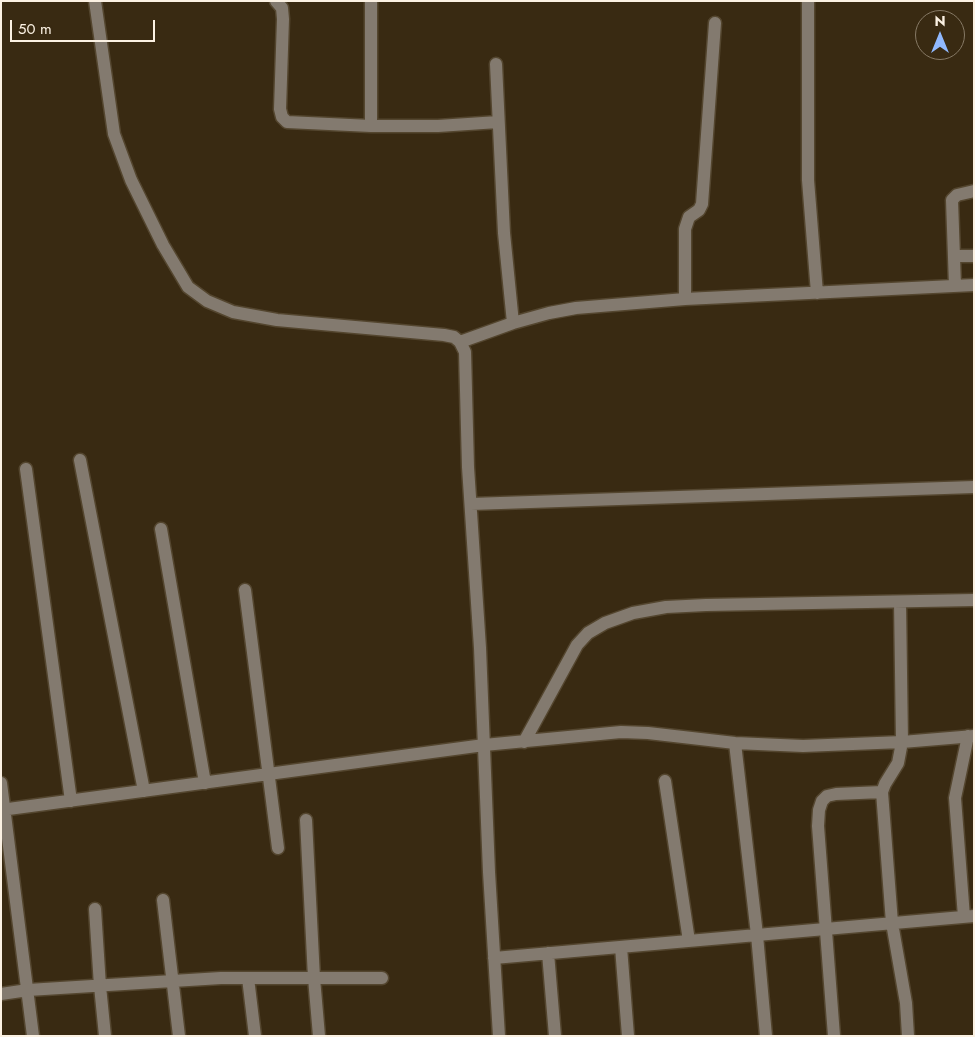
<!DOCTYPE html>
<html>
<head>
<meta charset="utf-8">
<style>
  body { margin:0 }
  #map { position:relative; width:975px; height:1037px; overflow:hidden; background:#392a12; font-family:Jost,sans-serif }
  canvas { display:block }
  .frame { position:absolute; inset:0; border:2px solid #fbf1e3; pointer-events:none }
  .north { position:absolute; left:915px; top:10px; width:50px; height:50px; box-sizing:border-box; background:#392a12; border:1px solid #877a66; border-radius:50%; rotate:0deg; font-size:14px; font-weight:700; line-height:20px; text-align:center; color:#fbf1e3 }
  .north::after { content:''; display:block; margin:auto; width:18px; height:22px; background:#90b8fd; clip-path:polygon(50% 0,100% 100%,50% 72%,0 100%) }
  .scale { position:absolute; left:10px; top:20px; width:145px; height:22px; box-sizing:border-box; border:2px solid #fbf1e3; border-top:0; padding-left:6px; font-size:15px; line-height:18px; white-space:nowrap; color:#fbf1e3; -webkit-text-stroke:4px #392a12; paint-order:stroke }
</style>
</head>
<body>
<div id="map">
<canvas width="975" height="1037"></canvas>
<div class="frame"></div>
<div class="north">N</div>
<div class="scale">50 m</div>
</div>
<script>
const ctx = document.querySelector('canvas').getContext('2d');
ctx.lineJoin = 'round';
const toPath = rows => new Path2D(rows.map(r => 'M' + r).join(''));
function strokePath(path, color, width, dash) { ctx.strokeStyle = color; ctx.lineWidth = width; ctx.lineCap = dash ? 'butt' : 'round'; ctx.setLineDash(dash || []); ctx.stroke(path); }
const minor = toPath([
  [95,1,114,134,131,180,163,245,188,287,207,301,233,312,277,320,444,335,454,337,460,342,465,352,468,467,480,648,489,872,499,1036],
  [276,1,282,8,283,19,280,109,282,117,287,122,371,126,438,126,498,122],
  [371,1,371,126],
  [808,1,808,180,817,293],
  [496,64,504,233,513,323],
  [954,256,974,256],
  [955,286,952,200,957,195,974,191],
  [685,299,685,229,689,217,699,210,702,204,715,23],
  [460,342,513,323,549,313,576,308,685,299,974,285],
  [80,460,144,791],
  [26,469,71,801],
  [471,504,974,487],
  [161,529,205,783],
  [245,590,278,848],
  [900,602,902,742,898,763,885,784,882,792,892,923,906,1003,908,1036],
  [524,742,577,645,588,633,605,623,633,613,666,607,706,605,974,600],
  [735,743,757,935,766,1036],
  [665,781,689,941],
  [1,783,33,1036],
  [1,810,484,745,621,732,648,733,735,743,803,746,902,742,974,736],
  [306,820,314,978,319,1036],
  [163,900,179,1036],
  [95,909,100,986,105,1036],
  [964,917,955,798,968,736],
  [621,947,628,1036],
  [548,953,555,1036],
  [494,958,974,916],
  [248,978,255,1036],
  [1,994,28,990,221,978,382,978],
  [834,1036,818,826,819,810,822,801,827,796,836,794,882,792]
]);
strokePath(minor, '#54462f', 15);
strokePath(minor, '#837a6f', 12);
</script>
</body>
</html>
